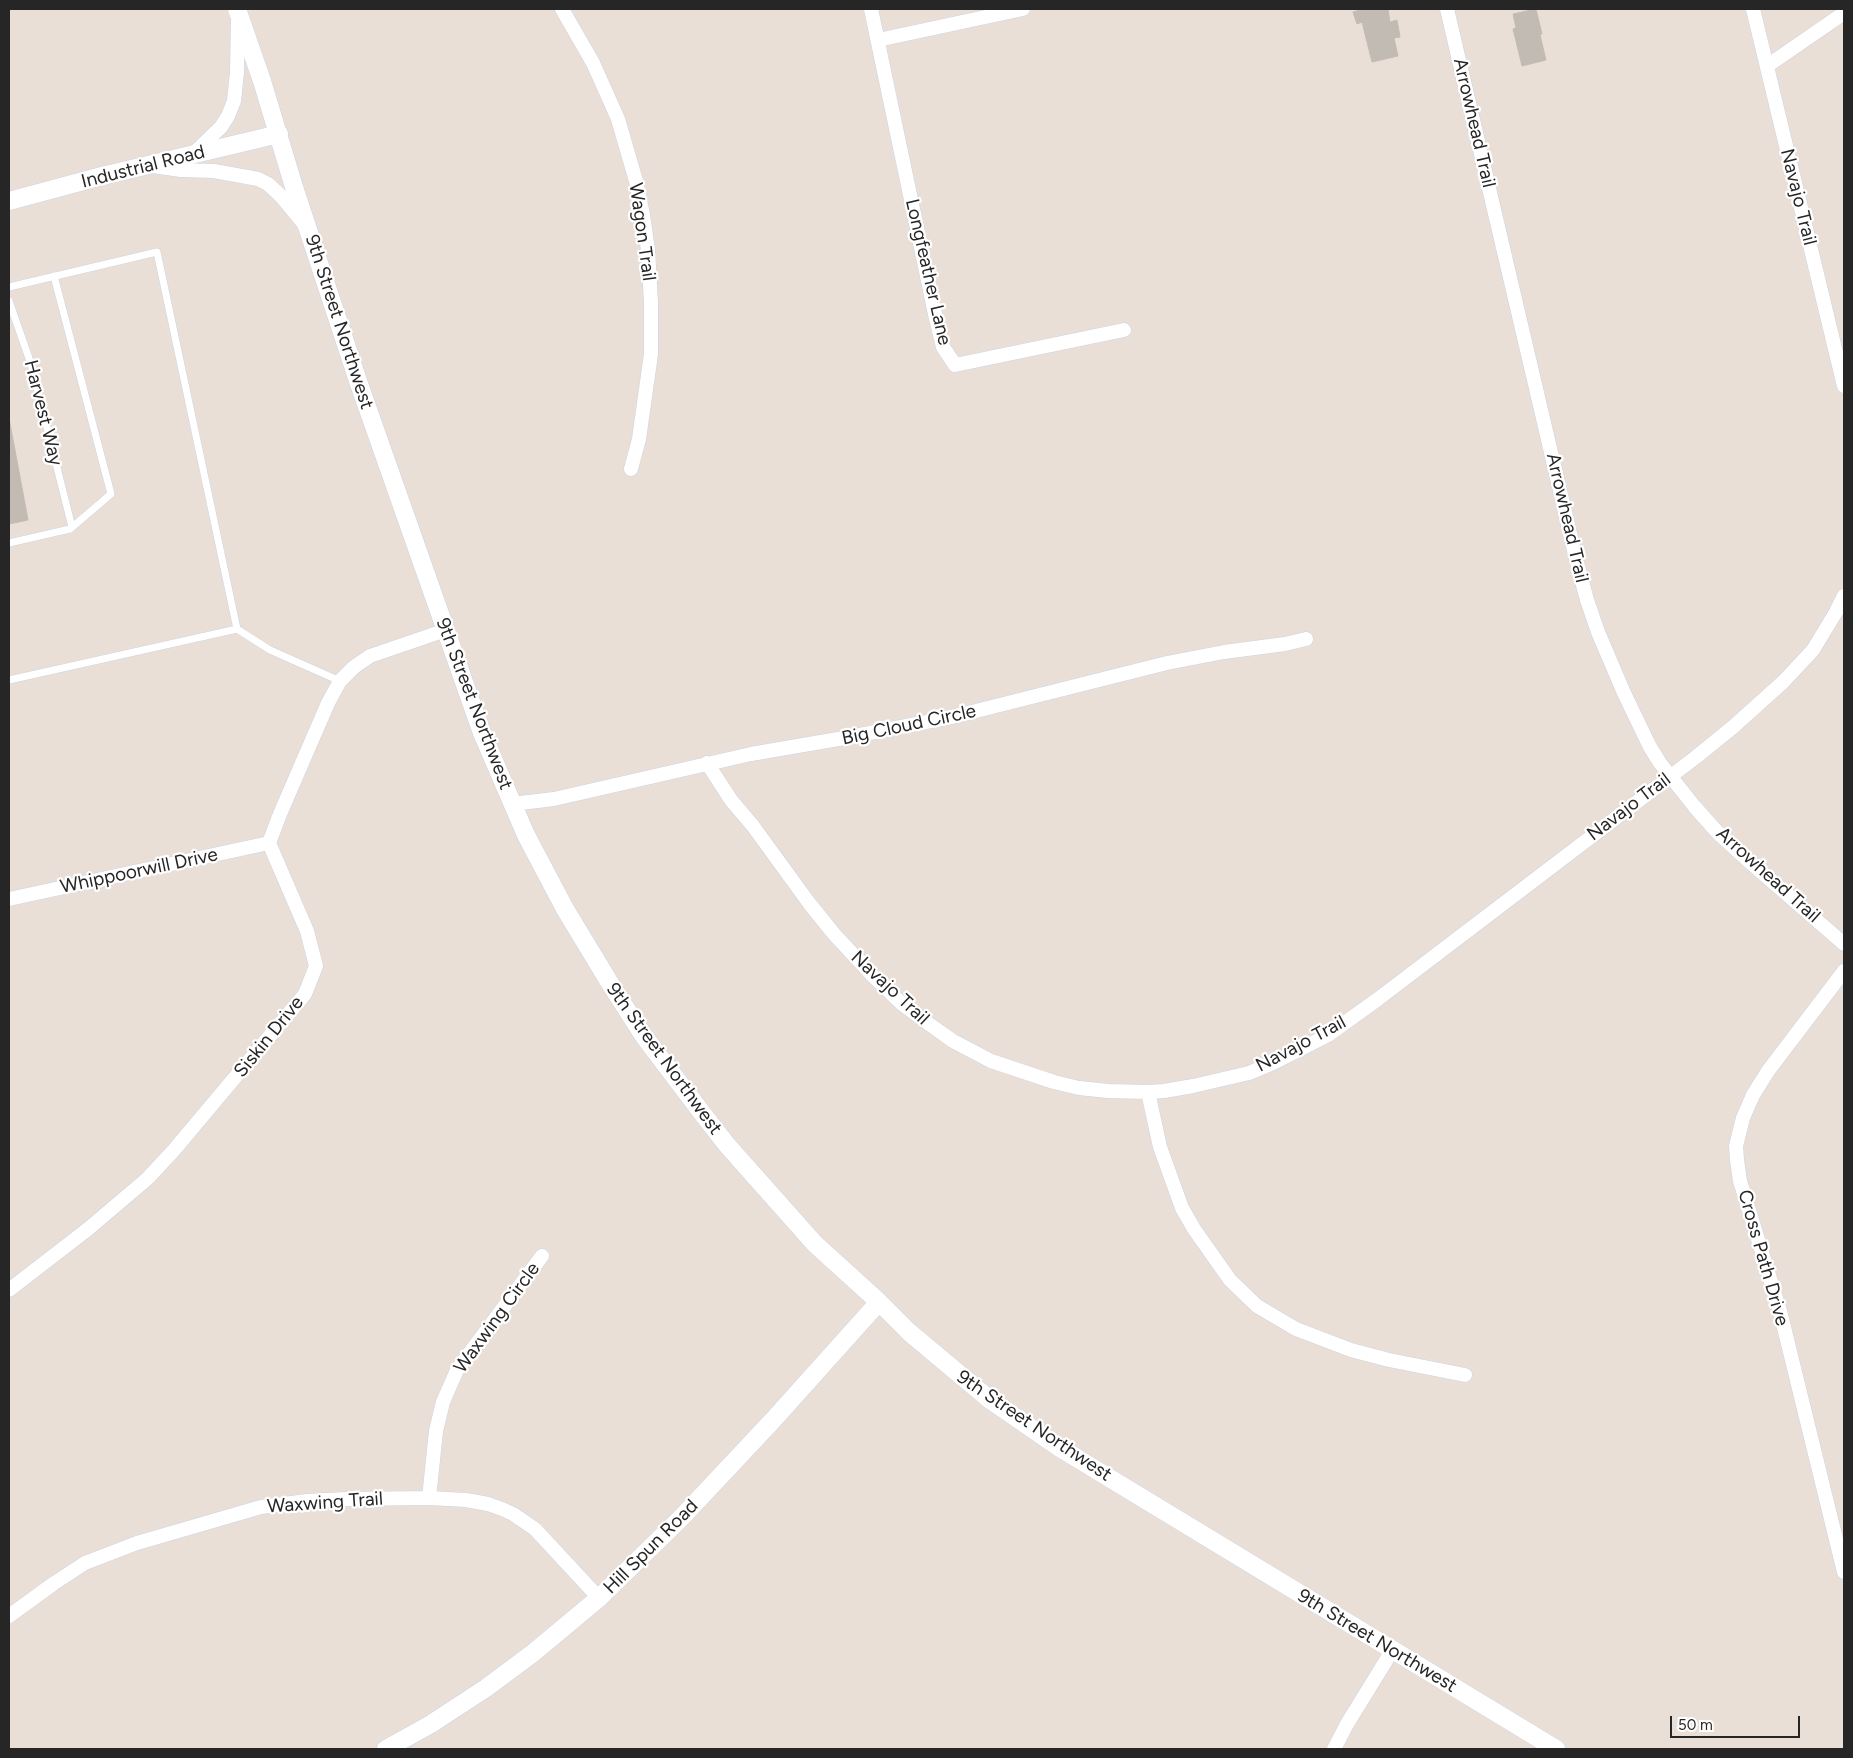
<!DOCTYPE html>
<html>
<head>
<meta charset="utf-8">
<style>
  body { margin:0 }
  #map { position:relative; width:1853px; height:1758px; overflow:hidden; background:#eadfd6; font-family:Figtree,sans-serif }
  canvas { display:block }
  .frame { position:absolute; inset:0; border:10px solid #262626; pointer-events:none }
  .scale { position:absolute; left:1670px; top:1716px; width:130px; height:22px; box-sizing:border-box; border:2px solid #262626; border-top:0; padding-left:6px; font-size:15px; line-height:18px; white-space:nowrap; color:#262626; -webkit-text-stroke:4px #fff; paint-order:stroke }
</style>
</head>
<body>
<div id="map">
<canvas width="1853" height="1758"></canvas>
<div class="frame"></div>
<div class="scale">50 m</div>
</div>
<script>
const ctx = document.querySelector('canvas').getContext('2d');
ctx.lineJoin = 'round';
function paint(path, color) { ctx.fillStyle = color; ctx.fill(path, 'evenodd'); }
const toPath = rows => new Path2D(rows.map(r => 'M' + r).join(''));
function strokePath(path, color, width, dash) { ctx.strokeStyle = color; ctx.lineWidth = width; ctx.lineCap = dash ? 'butt' : 'round'; ctx.setLineDash(dash || []); ctx.stroke(path); }
function drawText(font, color, halo, rows, align = 'center') {
  ctx.font = font + ' Figtree,sans-serif'; ctx.lineWidth = 4.5; ctx.setLineDash([]); ctx.textBaseline = 'middle'; ctx.strokeStyle = halo; ctx.fillStyle = color; for (const [text, x, y, turn = 0] of rows) {
    ctx.save(); ctx.translate(x, y); ctx.rotate((+turn || 0) * Math.PI / 180); ctx.textAlign = isNaN(turn) ? turn : align; if (halo) ctx.strokeText(text, 0, 0); ctx.fillText(text, 0, 0); ctx.restore();
  }
}
const building = toPath([
  [1364,9,1388,9,1390,22,1397,20,1400,37,1394,38,1398,56,1372,62,1362,22,1357,24,1353,12,1364,9],
  [1536,9,1542,34,1540,35,1546,60,1522,66,1513,29,1516,28,1513,14,1536,9],
  [9,418,28,520,9,524,9,418]
]);
const service = toPath([
  [9,287,157,252,237,629,270,650,340,681],
  [9,301,31,364,72,527],
  [9,543,70,529,111,494,54,276],
  [9,680,237,629]
]);
const minor = toPath([
  [562,9,593,63,618,119,636,181,643,215,648,250,651,303,651,354,639,439,631,469],
  [871,9,935,314,943,347,955,365,1124,330],
  [1447,9,1576,559,1587,600,1598,632,1624,693,1650,747,1660,763,1694,806,1718,833,1751,863,1844,944],
  [1753,9,1844,386],
  [878,40,1023,9],
  [1767,66,1844,13],
  [192,155,221,127,228,116,234,101,237,72,238,19],
  [153,166,181,170,214,171,258,179,268,184,281,196,304,224],
  [707,763,731,800,753,826,809,903,834,934,874,977,902,1004,929,1024,953,1041,991,1061,1054,1082,1079,1088,1108,1091,1148,1092,1164,1091,1193,1086,1249,1073,1273,1063,1328,1035,1378,999,1696,757,1733,727,1783,682,1813,650,1836,612,1844,596],
  [512,804,554,799,751,754,844,738,952,717,1167,663,1224,652,1285,644,1306,639],
  [9,899,269,843],
  [1844,971,1768,1071,1753,1095,1743,1118,1736,1146,1737,1160,1740,1181,1780,1311,1844,1572],
  [1148,1092,1160,1147,1182,1208,1194,1229,1230,1280,1257,1306,1296,1329,1351,1350,1389,1360,1465,1375],
  [9,1290,88,1229,147,1179,174,1150,305,994,316,966,307,931,269,843,280,814,328,703,340,681,354,667,370,656,446,630],
  [429,1498,436,1431,443,1402,457,1370,542,1256],
  [9,1616,53,1584,85,1563,137,1543,261,1507,307,1501,346,1499,429,1498,466,1500,488,1504,502,1509,513,1514,535,1529,599,1598],
  [1334,1749,1347,1724,1392,1651]
]);
const tertiary = toPath([
  [237,9,262,81,294,187,358,381,482,733,526,835,565,909,611,985,643,1035,702,1113,727,1145,815,1244,879,1302,909,1332,989,1399,1060,1448,1556,1749],
  [9,201,102,176,279,134],
  [386,1749,431,1724,486,1688,533,1653,599,1598,682,1517,774,1419,879,1302]
]);
const streetNames = [
  ["Arrowhead Trail",1474,123,77],
  ["Industrial Road",143,167,-14],
  ["Navajo Trail",1798,197,76],
  ["Wagon Trail",642,232,82],
  ["Longfeather Lane",928,272,77],
  ["9th Street Northwest",339,322,72],
  ["Harvest Way",43,413,76],
  ["Arrowhead Trail",1567,518,77],
  ["9th Street Northwest",474,704,69],
  ["Big Cloud Circle",909,725,-12],
  ["Navajo Trail",1629,807,-37],
  ["Whippoorwill Drive",139,871,-12],
  ["Arrowhead Trail",1768,875,42],
  ["Navajo Trail",890,988,43],
  ["Siskin Drive",269,1037,-51],
  ["Navajo Trail",1301,1044,-28],
  ["9th Street Northwest",664,1059,54],
  ["Cross Path Drive",1763,1258,74],
  ["Waxwing Circle",497,1318,-54],
  ["9th Street Northwest",1034,1426,34],
  ["Waxwing Trail",325,1503,-4],
  ["Hill Spun Road",651,1547,-45],
  ["9th Street Northwest",1377,1641,31]
];
paint(building, '#c1bbb3');
strokePath(building, '#c5bbb1', 1);
strokePath(service, '#ccd3e1', 8);
strokePath(minor, '#ccd3e1', 15);
strokePath(tertiary, '#ccd3e1', 19);
strokePath(service, '#fff', 7);
strokePath(minor, '#fff', 14);
strokePath(tertiary, '#fff', 18);
drawText('19px', '#262626', '#fff', streetNames);
</script>
</body>
</html>
